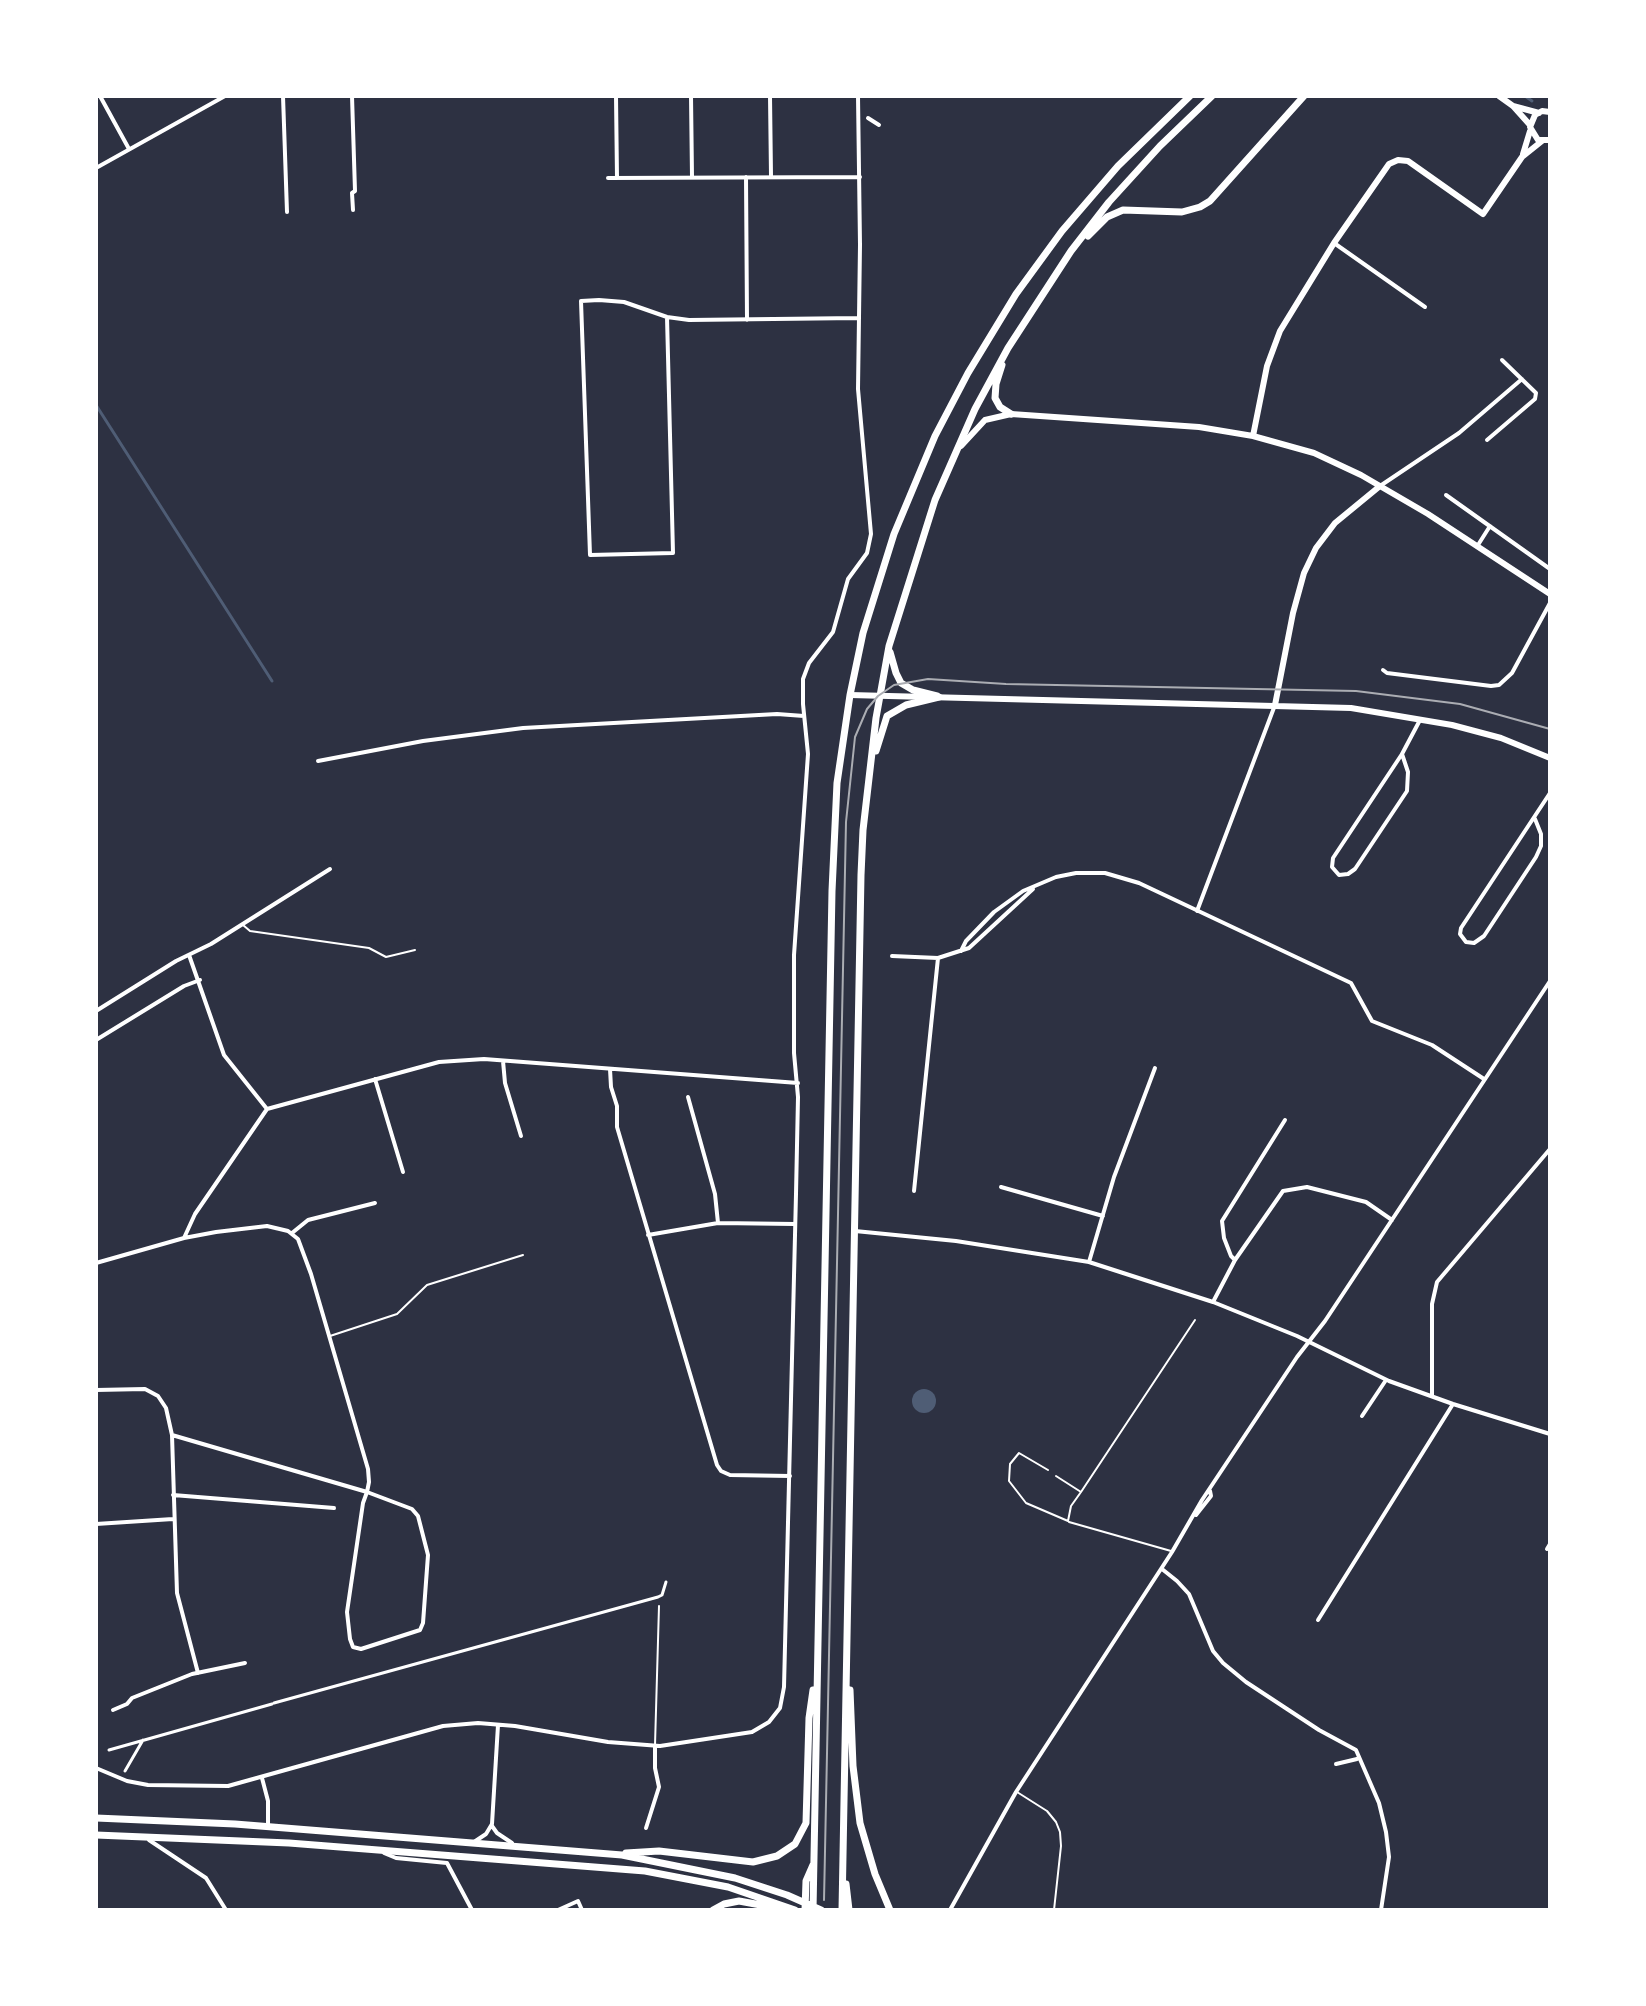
<!DOCTYPE html>
<html>
<head>
<meta charset="utf-8">
<style>
  body { margin:0 }
  #map { position:relative; width:1646px; height:2006px; overflow:hidden; background:#2d3142; font-family:Helvetica,sans-serif }
  canvas { display:block }
  .frame { position:absolute; inset:0; border:98px solid #fff; pointer-events:none }
</style>
</head>
<body>
<div id="map">
<canvas width="1646" height="2006"></canvas>
<div class="frame"></div>
</div>
<script>
const ctx = document.querySelector('canvas').getContext('2d');
ctx.lineJoin = 'round';
function paint(path, color) { ctx.fillStyle = color; ctx.fill(path, 'evenodd'); }
const toPath = rows => new Path2D(rows.map(r => 'M' + r).join(''));
function strokePath(path, color, width, dash) { ctx.strokeStyle = color; ctx.lineWidth = width; ctx.lineCap = dash ? 'butt' : 'round'; ctx.setLineDash(dash || []); ctx.stroke(path); }
const water = toPath([
  '912 1401a12 12 0 1 1 24 0a12 12 0 1 1-24 0Z'
]);
const stream = toPath([
  [1525,96,1532,101],
  [96,405,272,681]
]);
const service = toPath([
  [243,925,250,931,369,948,386,957,415,950],
  [330,1336,397,1314,427,1285,523,1255],
  [1048,1470,1019,1453,1010,1464,1009,1481,1026,1503,1068,1521,1071,1506,1081,1492,1056,1476],
  [1081,1492,1195,1320],
  [1069,1522,1171,1551],
  [655,1745,659,1606],
  [1017,1792,1047,1811,1056,1822,1060,1832,1061,1846,1054,1910]
]);
const pedestrian = toPath([
  [274,1703,658,1597,662,1595,666,1582],
  [109,1750,272,1704],
  [125,1771,143,1740]
]);
const minor = toPath([
  [100,96,129,149],
  [283,96,287,212],
  [352,96,355,191,352,193,353,210],
  [616,96,617,178],
  [691,96,692,177],
  [770,96,771,176],
  [868,118,879,125],
  [96,168,225,96],
  [746,177,747,320],
  [608,178,860,177],
  [1334,243,1425,307],
  [667,317,673,553,590,555,581,301,599,300,624,302,667,317,689,320,858,318],
  [1487,440,1535,399,1536,393,1502,360],
  [1380,486,1459,433,1522,379],
  [1446,495,1550,569],
  [1478,545,1490,526],
  [1383,670,1387,673,1491,686,1499,685,1512,673,1550,603],
  [1402,754,1408,772,1407,791,1355,869,1348,874,1339,875,1332,867,1333,858,1402,754,1420,720],
  [318,761,423,741,523,728,777,714,804,716],
  [1535,819,1541,834,1541,846,1536,857,1484,936,1474,943,1466,942,1460,934,1461,928,1550,793],
  [1197,911,1275,705],
  [961,951,966,941,994,912,1023,891,1056,877,1076,873,1105,873,1139,883,1351,983,1372,1021,1432,1045,1484,1079],
  [189,955,224,1055,267,1109],
  [892,956,938,958,969,948,1033,889],
  [96,1011,176,961,211,944,330,869],
  [96,1040,184,986,200,980],
  [503,1061,505,1083,521,1136],
  [610,1069,611,1087,617,1106,617,1127,717,1465,721,1471,730,1475,790,1476],
  [375,1079,403,1172],
  [688,1097,715,1194,718,1223],
  [1001,1187,1103,1216],
  [914,1191,938,958],
  [855,1231,956,1241,1089,1262,1213,1302,1297,1336,1389,1381,1453,1404,1550,1434],
  [292,1233,308,1220,375,1203],
  [648,1235,718,1223,795,1224],
  [184,1238,195,1214,267,1109,439,1062,484,1059,798,1083],
  [1235,1260,1231,1256,1224,1238,1222,1221,1285,1120],
  [1089,1262,1114,1177,1155,1068],
  [96,1263,184,1238,216,1232,267,1226,288,1231,298,1239,311,1274,368,1469,369,1482,367,1492,363,1503,347,1612,350,1639,353,1647,361,1649,420,1630,423,1623,428,1555,418,1516,412,1509,367,1492,172,1435],
  [1213,1302,1235,1260,1283,1191,1307,1187,1366,1202,1392,1220],
  [96,1390,145,1389,158,1396,166,1408,172,1435,177,1593,198,1673],
  [1432,1396,1432,1304,1437,1282,1550,1149],
  [1362,1416,1386,1380],
  [173,1495,334,1508],
  [1196,1515,1211,1496,1210,1491],
  [96,1524,173,1519],
  [1547,1549,1550,1544],
  [1162,1569,1177,1581,1189,1594,1213,1651,1223,1663,1246,1682,1319,1730,1356,1750,1379,1803,1386,1832,1389,1857,1381,1910],
  [1318,1620,1453,1404],
  [113,1710,127,1704,132,1698,192,1674,245,1663],
  [1336,1764,1357,1759],
  [96,1768,127,1781,148,1785,228,1786,443,1726,478,1723,515,1726,608,1742,660,1746,752,1732,769,1722,780,1708,784,1687,796,1194,798,1097,794,1053,794,955,808,754,803,704,803,679,809,663,833,632,848,579,867,553,871,534,858,389,860,245,858,96],
  [262,1778,268,1801,268,1827],
  [492,1826,497,1833,512,1843],
  [646,1828,659,1787,655,1768,655,1746],
  [149,1840,206,1878,226,1910],
  [474,1842,486,1834,492,1824,498,1725],
  [384,1853,396,1858,447,1863,472,1910],
  [558,1910,578,1901,582,1910],
  [950,1910,1016,1792,1172,1552,1202,1500,1297,1357,1325,1321,1550,981]
]);
const tertiary = toPath([
  [1499,96,1513,106,1530,125],
  [1513,106,1539,113],
  [1550,112,1542,111,1535,115,1530,127,1538,140,1550,140],
  [1523,154,1530,131],
  [1253,436,1267,366,1280,331,1334,243,1389,164,1398,160,1408,161,1483,214,1522,157,1542,141],
  [961,446,985,420,1011,414,1199,427,1253,436,1314,453,1361,475,1428,514,1550,594],
  [850,695,1351,708,1452,725,1501,738,1550,758],
  [1275,705,1293,613,1304,573,1316,548,1335,523,1380,486]
]);
const primary = toPath([
  [1088,236,1107,217,1123,210,1182,212,1200,207,1210,201,1304,96],
  [1002,365,996,384,995,398,1000,407,1011,414],
  [890,652,896,673,901,683,913,690,937,696],
  [876,751,887,716,906,705,939,697],
  [850,1690,853,1766,860,1823,875,1874,890,1910],
  [96,1818,235,1824,622,1855,735,1878,787,1895,821,1910],
  [96,1835,289,1843,645,1871,728,1887,795,1910],
  [626,1853,659,1851,753,1862,777,1856,795,1844,806,1823,809,1718,813,1690],
  [846,1884,849,1910],
  [713,1910,724,1904,739,1901,788,1910],
  [805,1910,806,1881,813,1865],
  [813,1910,832,891,837,783,850,695,863,633,894,534,935,436,968,373,1016,294,1062,231,1118,166,1190,96],
  [842,1910,861,875,863,830,876,718,889,646,935,500,975,409,1008,348,1071,251,1109,202,1160,146,1212,96]
]);
const tram = toPath([
  [824,1900,846,822,855,737,867,709,878,696,894,685,928,679,1006,684,1356,691,1460,704,1550,729]
]);
paint(water, '#4f5d75');
strokePath(stream, '#4f5d75', 3);
strokePath(service, '#fff', 2);
strokePath(pedestrian, '#fff', 3);
strokePath(minor, '#fff', 4);
strokePath(tertiary, '#fff', 6);
strokePath(primary, '#fff', 7);
strokePath(tram, '#abadb3', 2);
</script>
</body>
</html>
